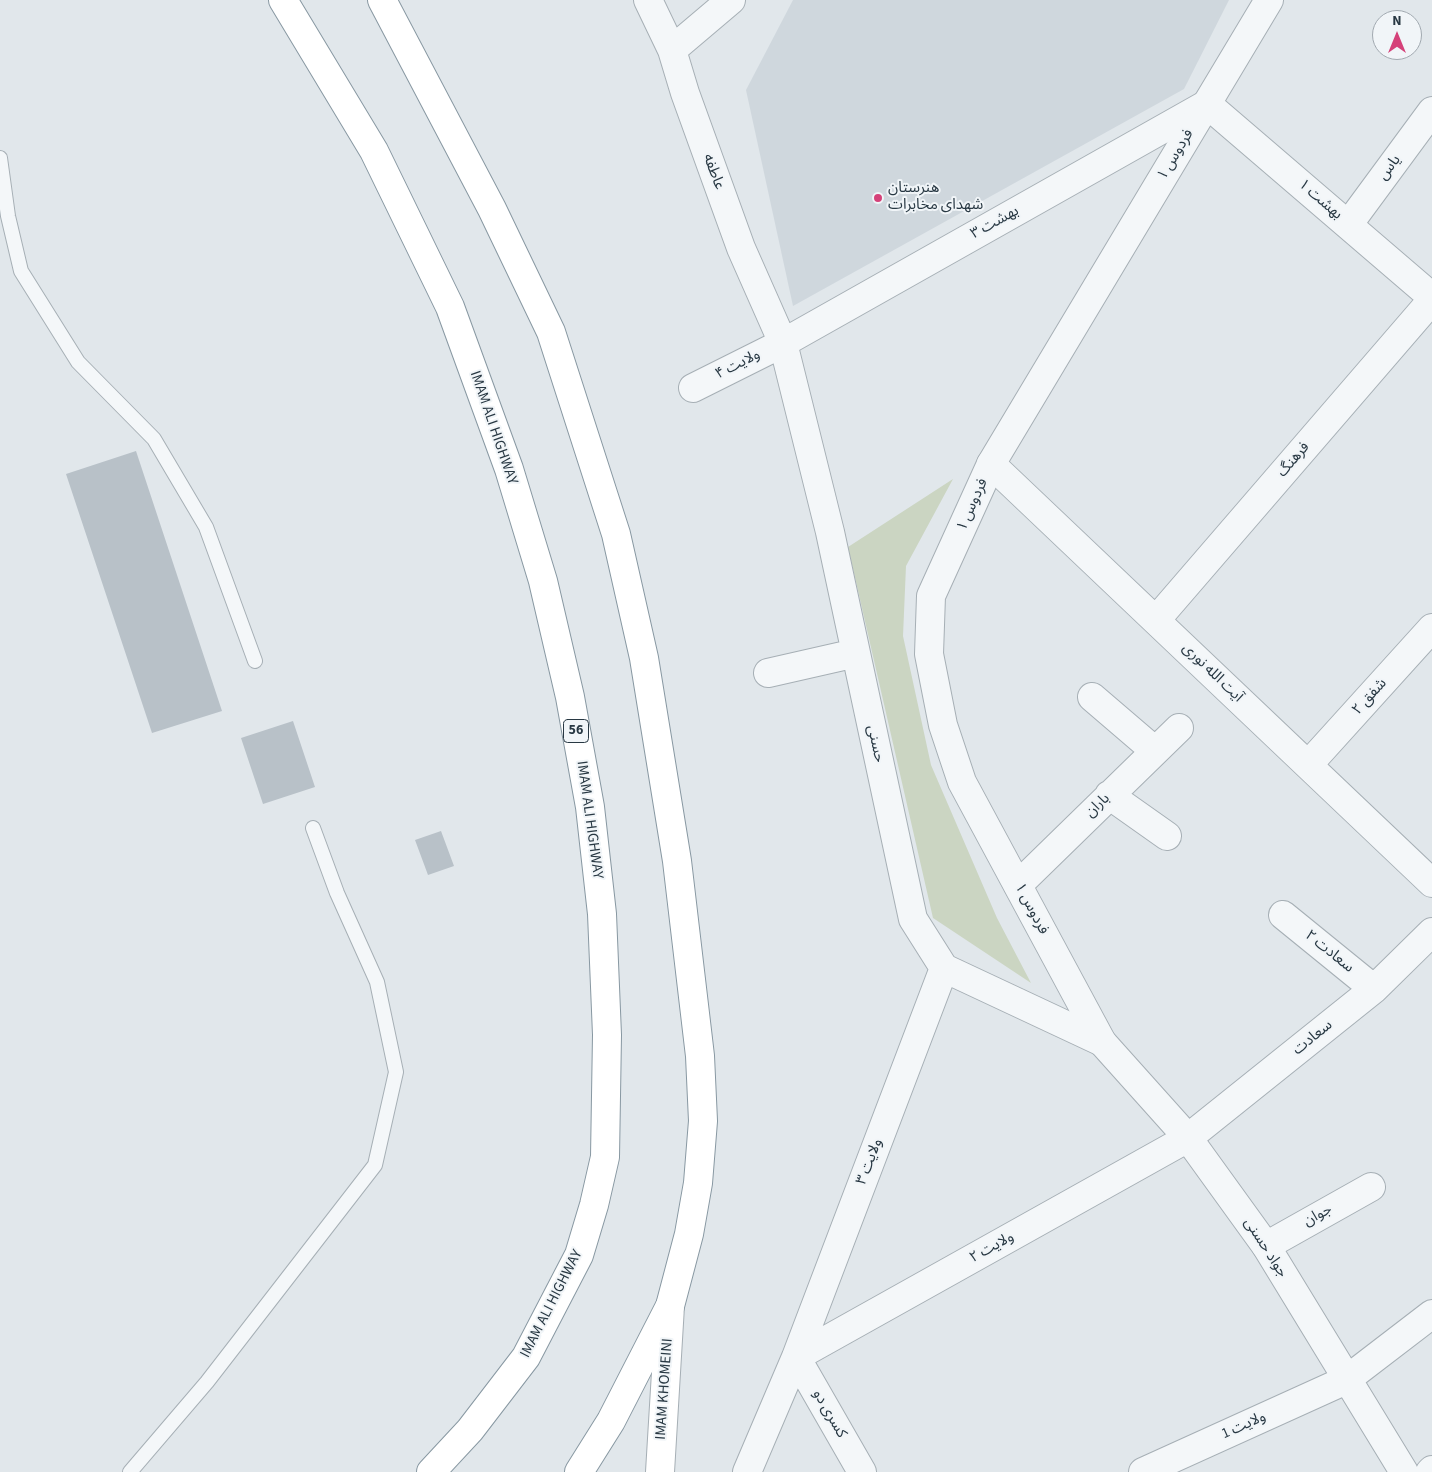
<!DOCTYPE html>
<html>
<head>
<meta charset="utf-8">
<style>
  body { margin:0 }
  #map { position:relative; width:1432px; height:1472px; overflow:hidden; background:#e1e7eb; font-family:"Source Sans 3",sans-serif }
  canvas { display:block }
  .north { position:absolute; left:1372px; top:10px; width:50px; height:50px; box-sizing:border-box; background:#f1f5f8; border:1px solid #a1a9b0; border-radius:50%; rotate:0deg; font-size:14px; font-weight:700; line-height:20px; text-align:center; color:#283843 }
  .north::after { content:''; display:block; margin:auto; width:18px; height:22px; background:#d54179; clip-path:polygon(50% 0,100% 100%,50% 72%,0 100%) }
</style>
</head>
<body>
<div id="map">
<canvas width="1432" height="1472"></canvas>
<div class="north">N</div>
</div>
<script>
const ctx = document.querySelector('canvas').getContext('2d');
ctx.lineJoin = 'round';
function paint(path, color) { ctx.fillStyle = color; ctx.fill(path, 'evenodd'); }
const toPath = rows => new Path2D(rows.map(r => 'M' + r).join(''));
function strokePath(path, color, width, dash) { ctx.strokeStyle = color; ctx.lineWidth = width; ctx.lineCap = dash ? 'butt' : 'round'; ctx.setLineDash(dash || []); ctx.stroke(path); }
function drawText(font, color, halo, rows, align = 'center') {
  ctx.font = font + ' "Source Sans 3","Noto Sans Arabic",sans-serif'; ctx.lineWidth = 4; ctx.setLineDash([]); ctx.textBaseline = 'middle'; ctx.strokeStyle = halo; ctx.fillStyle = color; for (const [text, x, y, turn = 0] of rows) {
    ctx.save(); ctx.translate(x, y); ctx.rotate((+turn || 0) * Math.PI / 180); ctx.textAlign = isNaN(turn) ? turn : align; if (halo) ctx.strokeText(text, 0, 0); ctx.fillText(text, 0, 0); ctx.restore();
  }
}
const built = toPath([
  [793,0,1229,0,1184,89,793,306,746,90]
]);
const green = toPath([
  [953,479,906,566,903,636,931,765,997,918,1031,983,933,918,848,547]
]);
const building = toPath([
  [136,451,222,711,152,733,66,474],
  [293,721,315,787,263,804,241,738],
  [441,831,454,866,428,875,415,840]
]);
const service = toPath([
  [0,158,8,216,21,271,78,362,154,439,206,527,255,661],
  [130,1472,207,1382,375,1165,396,1072,377,982,337,893,313,828]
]);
const minor = toPath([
  [648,0,672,50,685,93,741,248,783,343,830,532,913,919,944,968,1102,1042],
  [672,50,731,0],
  [1348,225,1432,111],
  [693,388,783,343,1207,104,1432,297],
  [991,464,1432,883],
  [1156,620,1432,300],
  [768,673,856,653],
  [1092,697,1155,751],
  [1308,765,1432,628],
  [1109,795,1167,836],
  [1018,885,1179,728],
  [1283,915,1374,989],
  [1266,1246,1371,1187],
  [796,1357,1188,1138,1374,989,1432,932],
  [796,1357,862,1472],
  [747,1472,796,1357,944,968],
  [1143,1472,1346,1380,1432,1314],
  [1430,1472,1432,1470]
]);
const tertiary = toPath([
  [1269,0,991,464,931,596,929,654,943,725,962,782,1102,1042,1188,1138,1266,1246,1404,1472]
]);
const secondary = toPath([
  [660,1472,670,1306]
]);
const trunk = toPath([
  [283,0,374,151,450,307,509,469,543,581,570,697,590,807,602,914,607,1035,605,1157,594,1205,579,1255,526,1357,470,1430,431,1472],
  [382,0,492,209,551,332,616,534,644,658,677,861,700,1056,703,1121,698,1183,689,1234,670,1306,611,1421,579,1472]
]);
const markers = [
  [878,198,5,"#d54179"]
];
const shields = [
  [576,731,25]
];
const shieldNames = [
  ["56",576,731]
];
const streetNames = [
  ["فردوس ۱",1176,155,-59],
  ["یاس",1390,168,-53],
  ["عاطفه",713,172,70],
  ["بهشت ۱",1320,200,41],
  ["بهشت ۳",995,223,-29],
  ["ولایت ۴",738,365,-27],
  ["IMAM ALI HIGHWAY",493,428,71],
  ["فرهنگ",1294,460,-49],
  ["فردوس ۱",973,505,-66],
  ["آیت الله نوری",1212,673,44],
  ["شفق ۲",1370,697,-48],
  ["حسنی",875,744,78],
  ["باران",1098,806,-44],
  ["IMAM ALI HIGHWAY",589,820,82],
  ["فردوس ۱",1031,909,62],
  ["سعادت ۲",1329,952,39],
  ["سعادت",1313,1038,-39],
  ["ولایت ۳",870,1162,-69],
  ["جوان",1318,1216,-29],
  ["ولایت ۲",992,1248,-29],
  ["جواد حسنی",1265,1248,57],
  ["IMAM ALI HIGHWAY",552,1304,-63],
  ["IMAM KHOMEINI",665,1389,-86],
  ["کسری دو",829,1414,60],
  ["ولایت 1",1244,1426,-24]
];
const poiNames = [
  ["هنرستان",888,189],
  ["شهدای مخابرات",888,206]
];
paint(built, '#cfd7dd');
paint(green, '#cbd5c2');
paint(building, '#b8c1c8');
strokePath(service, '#a6afb5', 16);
strokePath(minor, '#a6afb5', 30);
strokePath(tertiary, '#a6afb5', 30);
strokePath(secondary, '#a6afb5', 30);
strokePath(trunk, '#8898a2', 30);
strokePath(service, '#f4f7f9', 14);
strokePath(minor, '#f4f7f9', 28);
strokePath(tertiary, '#f4f7f9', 28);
strokePath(secondary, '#fff', 28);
strokePath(trunk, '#fff', 28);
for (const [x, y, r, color] of markers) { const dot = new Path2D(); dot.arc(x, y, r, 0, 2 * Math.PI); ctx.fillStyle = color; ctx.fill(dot); strokePath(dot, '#f1f5f8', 2); }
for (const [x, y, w] of shields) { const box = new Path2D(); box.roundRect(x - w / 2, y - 11.5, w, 23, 4); ctx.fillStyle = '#f1f5f8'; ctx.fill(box); strokePath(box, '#283843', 1); }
drawText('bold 14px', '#283843', null, shieldNames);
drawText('15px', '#283843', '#f1f5f8', streetNames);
drawText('15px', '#283843', '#f1f5f8', poiNames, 'left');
</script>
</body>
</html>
